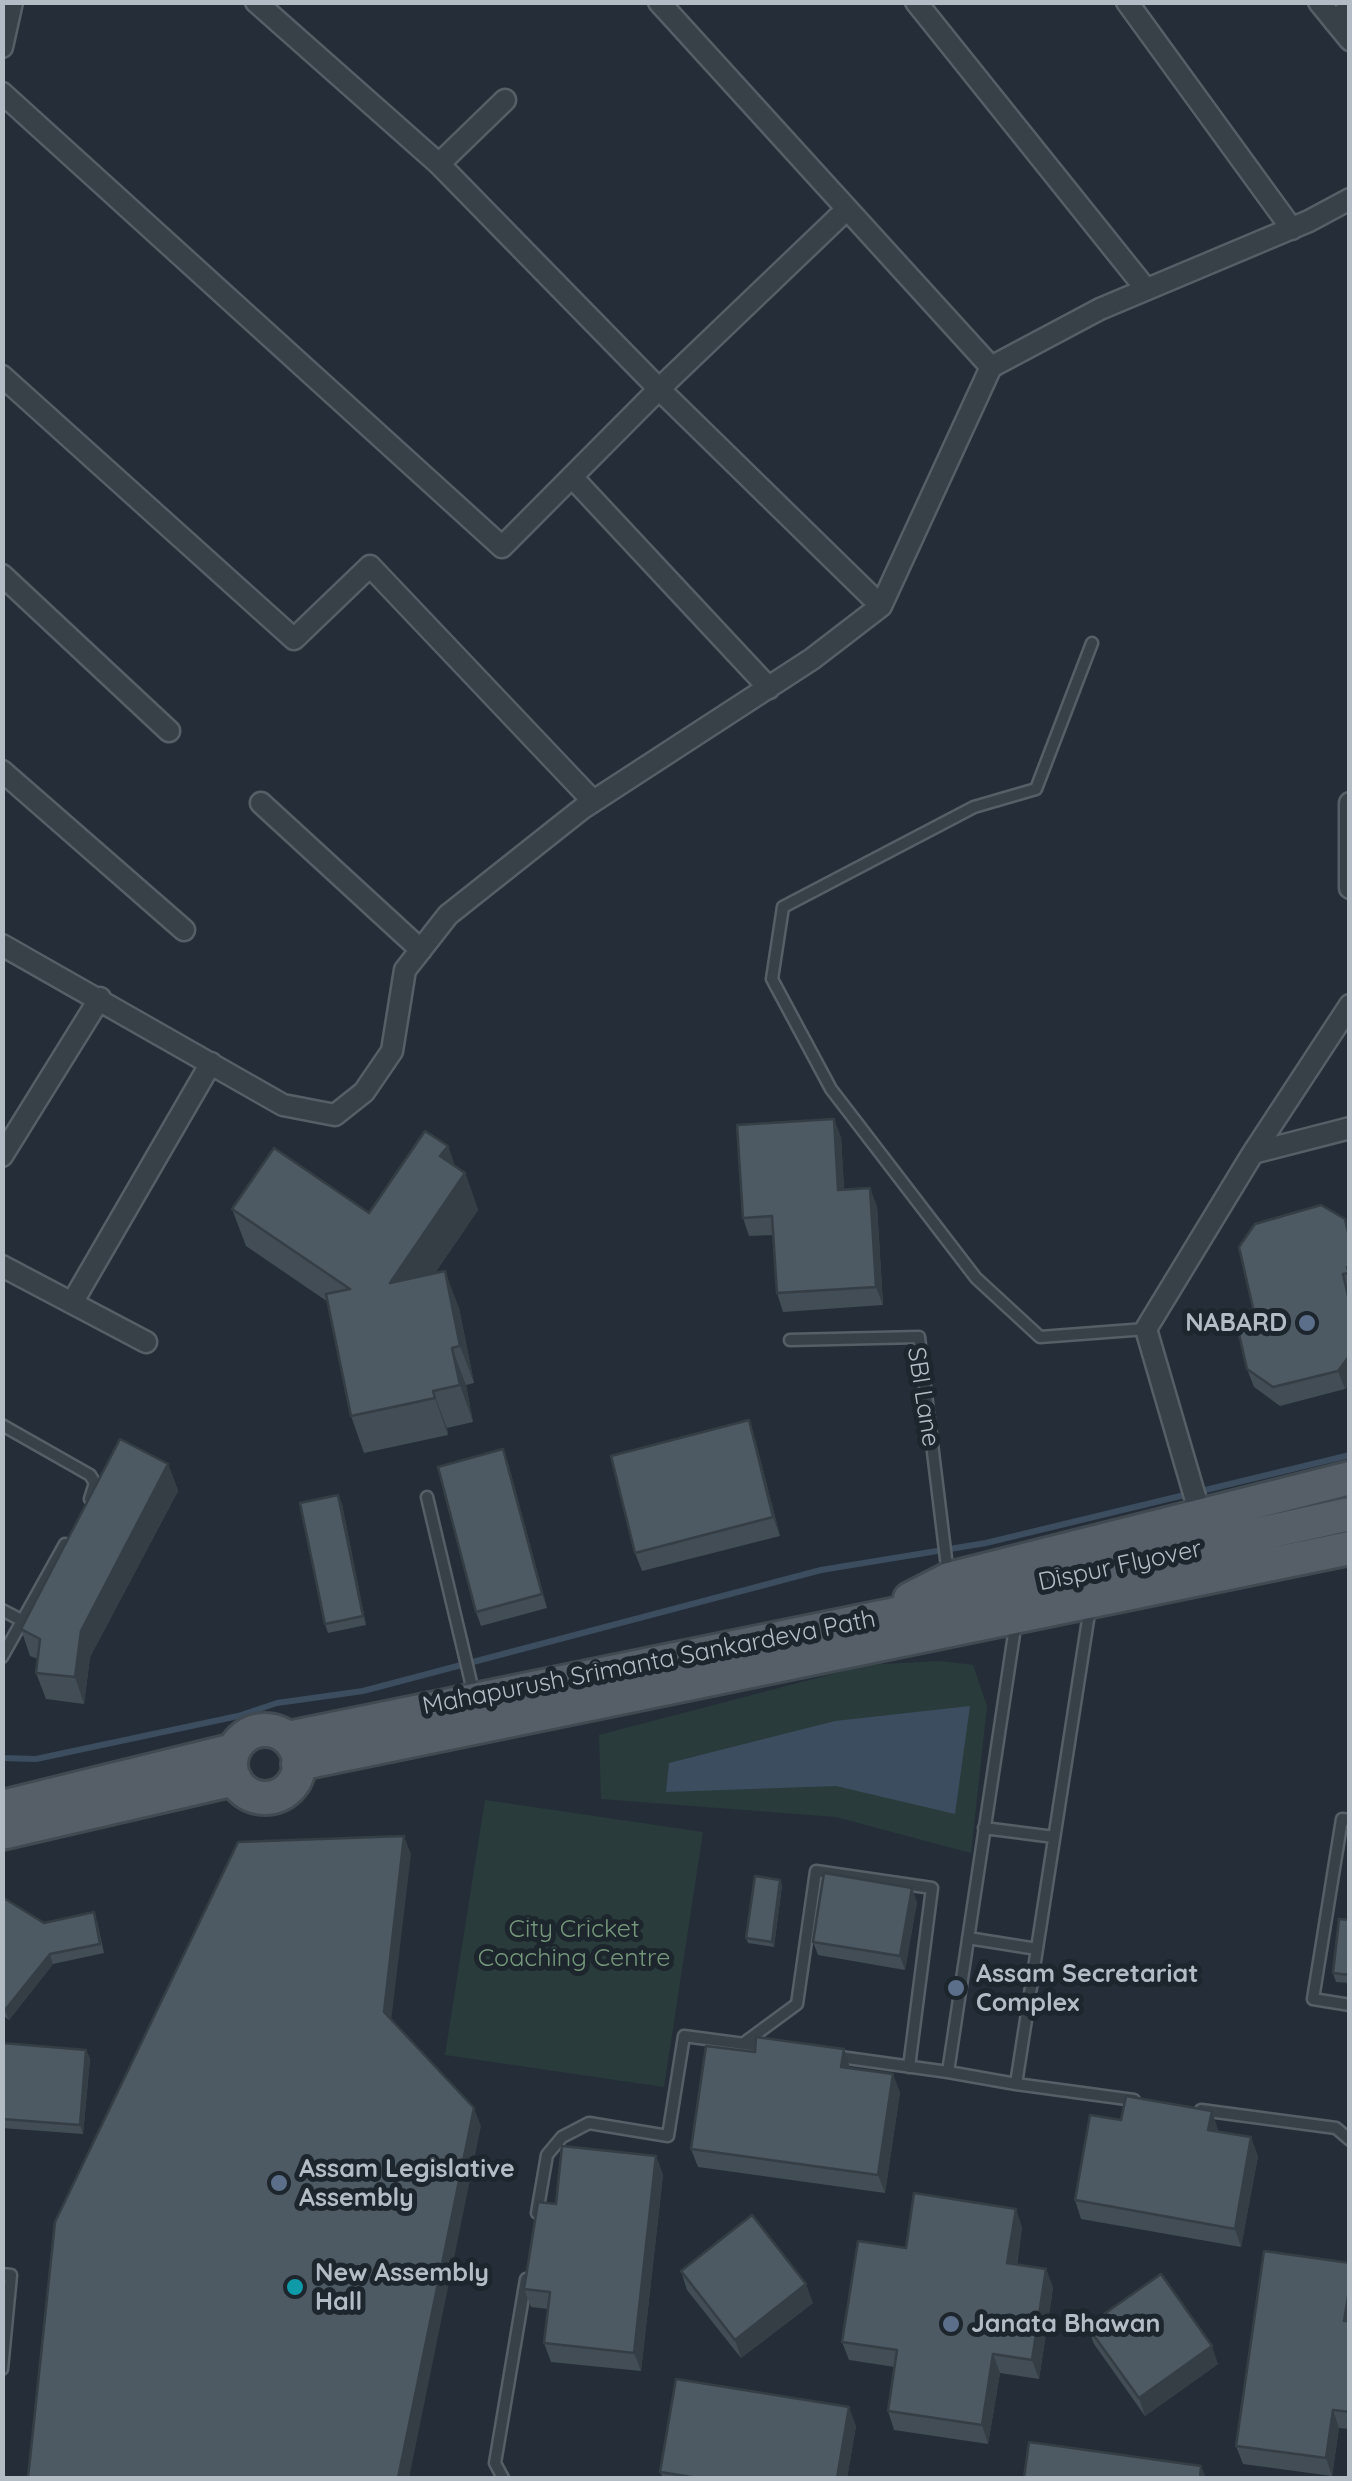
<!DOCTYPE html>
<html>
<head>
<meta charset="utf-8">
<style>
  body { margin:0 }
  #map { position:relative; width:1352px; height:2481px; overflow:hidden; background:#252e38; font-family:Quicksand,sans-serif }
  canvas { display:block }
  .frame { position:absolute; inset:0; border:5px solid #b3bbc4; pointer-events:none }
</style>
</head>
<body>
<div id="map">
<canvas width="1352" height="2481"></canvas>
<div class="frame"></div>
</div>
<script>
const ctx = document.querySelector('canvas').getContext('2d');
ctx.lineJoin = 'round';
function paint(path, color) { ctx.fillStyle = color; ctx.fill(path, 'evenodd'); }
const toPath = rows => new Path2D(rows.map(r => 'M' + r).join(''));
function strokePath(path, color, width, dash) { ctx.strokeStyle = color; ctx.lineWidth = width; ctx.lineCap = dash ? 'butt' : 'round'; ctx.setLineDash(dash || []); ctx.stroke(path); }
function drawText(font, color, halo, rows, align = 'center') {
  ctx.font = font + ' Quicksand,sans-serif'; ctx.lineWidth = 10; ctx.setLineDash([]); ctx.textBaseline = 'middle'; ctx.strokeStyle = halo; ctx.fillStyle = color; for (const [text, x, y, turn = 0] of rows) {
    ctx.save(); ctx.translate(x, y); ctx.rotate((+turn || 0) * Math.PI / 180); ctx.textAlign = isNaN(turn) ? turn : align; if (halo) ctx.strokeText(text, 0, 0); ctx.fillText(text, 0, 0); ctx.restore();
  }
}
const green = toPath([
  [940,1661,973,1665,987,1706,971,1853,836,1817,601,1799,599,1735,867,1665],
  [485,1800,703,1832,664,2087,445,2055]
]);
const water = toPath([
  [970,1706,955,1814,836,1786,666,1792,669,1763,835,1721]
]);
const stream = toPath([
  [2,1758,36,1759,238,1716,277,1703,363,1691,821,1570,986,1543,1350,1455]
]);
const service = toPath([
  [1092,643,1036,789,974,807,783,907,772,979,831,1089,976,1278,1040,1337,1146,1329],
  [790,1340,919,1337,948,1575],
  [2,1425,90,1475,95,1483,90,1499],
  [427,1497,474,1695],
  [2,1610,23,1621],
  [1016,1621,948,2072,1016,2084,1090,1607],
  [2,1657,65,1544],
  [1350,1820,1342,1819,1313,1999,1350,2005],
  [984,1828,1054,1837],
  [968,1938,1037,1949],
  [744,2043,797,2004,816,1871,932,1888,909,2067],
  [833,2056,948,2072],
  [1016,2084,1134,2100],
  [1201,2110,1336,2128,1350,2140],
  [537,2213,547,2155,562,2137,589,2123,668,2136,684,2036,767,2047],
  [2,2274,11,2275,2,2369],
  [503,2478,495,2463,526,2279]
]);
const minor = toPath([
  [256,2,439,164,659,389,846,210],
  [659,2,991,367,1100,309,1309,221,1350,199],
  [916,2,1146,289],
  [1127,2,1292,229],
  [1319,2,1350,40],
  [1335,22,1350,7],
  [2,47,12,2],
  [2,93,502,547,659,389,881,606],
  [439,164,505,100],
  [2,376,294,639,370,566,593,801],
  [572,477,769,688],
  [2,575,169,731],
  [2,771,184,930],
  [261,803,421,950],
  [1350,803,1350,888],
  [2,945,283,1105,335,1115,364,1092,392,1051,405,970,448,915,583,808,812,659,881,606,991,367],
  [1253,1153,1350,1005],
  [2,1156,100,998],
  [2,1266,146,1342],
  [72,1303,211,1063],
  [1200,1514,1146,1329,1253,1153,1350,1128]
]);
const primary = toPath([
  [910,1599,949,1579,1350,1478],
  '231 1764a34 34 0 1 1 68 0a34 34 0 1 1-68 0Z',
  [288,1738,891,1615,1350,1514],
  [298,1764,1350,1548],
  [2,1807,234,1750],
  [2,1833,235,1779]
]);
const wall = toPath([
  [841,1137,844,1189,877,1206,883,1305,783,1312,777,1293,773,1235,749,1236,743,1218],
  [448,1146,455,1167,465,1173,478,1210,435,1273,459,1308,474,1383,466,1385,473,1422,447,1428,448,1435,364,1453,351,1416,328,1302,246,1246,232,1209,369,1213],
  [1350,1232,1350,1383,1345,1389,1280,1406,1254,1387,1247,1369,1256,1321],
  [749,1420,755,1439,780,1536,642,1571,635,1553],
  [508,1463,547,1608,481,1626,476,1612],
  [168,1464,178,1491,90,1657,84,1704,46,1699,36,1673,38,1659,30,1656,21,1629],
  [338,1495,342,1504,366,1625,328,1633,325,1624],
  [780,1880,782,1885,774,1947,748,1943,746,1938],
  [2,1897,44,1923,97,1921,104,1953,53,1964,9,2020,2,2015],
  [917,1902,905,1970,818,1955,813,1942],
  [1350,1920,1350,1983,1336,1982,1333,1973],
  [2,2043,86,2050,90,2059,83,2134,2,2128],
  [850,2068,900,2092,885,2193,698,2167,691,2149],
  [1212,2111,1218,2131,1258,2156,1241,2247,1081,2219,1075,2200,1121,2120],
  [656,2156,663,2175,641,2371,551,2362,544,2343,548,2309,531,2307,524,2289,556,2204],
  [1022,2227,1017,2265,1046,2269,1053,2288,1039,2379,1000,2373,988,2444,894,2430,888,2411,895,2367,849,2360,842,2342,906,2248],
  [1350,2263,1350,2429,1339,2428,1332,2476,1243,2464,1236,2446],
  [681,2271,813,2303,741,2358,687,2290],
  [1087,2326,1218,2364,1145,2416,1094,2344],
  [856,2426,847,2478,663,2478,660,2472]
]);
const shadedWall = toPath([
  [834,1119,841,1137,845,1208,838,1190],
  [448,1146,460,1180,465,1173,478,1210,403,1320,390,1283,440,1156],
  [870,1188,877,1206,883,1305,876,1287],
  [445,1271,459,1308,474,1383,460,1346],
  [452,1348,466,1385,473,1422,460,1385],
  [1350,1355,1350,1383,1345,1389,1338,1371],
  [433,1391,447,1428,448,1435,435,1398],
  [749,1420,755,1439,780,1536,773,1517],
  [503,1449,508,1463,547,1608,542,1594],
  [168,1464,178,1491,90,1657,84,1704,75,1677,81,1631],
  [338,1495,342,1504,366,1625,363,1616],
  [404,1836,411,1854,390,2030,384,2012],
  [780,1880,782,1885,774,1947,772,1942],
  [912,1888,917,1902,905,1970,900,1956],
  [50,1954,53,1964,9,2020,5,2010],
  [844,2049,850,2068,841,2067],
  [86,2050,90,2059,83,2134,80,2125],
  [893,2074,900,2092,885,2193,878,2175],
  [474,2108,481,2126,409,2478,398,2478],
  [1212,2111,1218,2130,1215,2148,1208,2130],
  [1251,2137,1258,2156,1241,2247,1235,2229],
  [656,2156,663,2175,641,2371,634,2353],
  [1016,2209,1022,2227,1014,2282,1007,2263],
  [1046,2269,1053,2288,1039,2379,1032,2360],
  [806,2284,813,2303,741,2358,735,2340],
  [1350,2284,1350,2335,1344,2321],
  [1212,2346,1218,2364,1145,2416,1139,2398],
  [993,2354,1000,2373,988,2444,982,2425],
  [849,2407,856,2426,847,2478,837,2478],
  [1333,2410,1339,2428,1332,2476,1326,2458],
  [1201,2466,1206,2478,1200,2478]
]);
const building = toPath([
  [834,1119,838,1190,870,1188,876,1287,777,1293,772,1216,743,1218,737,1125,834,1119],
  [425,1131,448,1146,440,1156,465,1173,390,1283,445,1271,460,1346,452,1348,460,1385,433,1391,435,1398,351,1416,326,1294,350,1289,232,1209,274,1148,369,1213,425,1131],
  [1321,1205,1345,1219,1350,1241,1350,1266,1347,1267,1349,1273,1343,1274,1350,1305,1350,1355,1338,1371,1273,1387,1247,1369,1237,1325,1256,1321,1239,1247,1255,1224,1321,1205],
  [749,1420,773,1517,635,1553,611,1456,749,1420],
  [120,1439,168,1464,81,1631,75,1677,36,1673,40,1639,21,1629,120,1439],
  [503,1449,542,1594,476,1612,438,1467,503,1449],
  [338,1495,363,1616,325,1624,300,1503,338,1495],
  [404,1836,384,2012,474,2108,398,2478,28,2478,55,2222,238,1842,404,1836],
  [824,1873,912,1888,900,1956,813,1942,824,1873],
  [755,1876,780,1880,772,1942,746,1938,755,1876],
  [2,1897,44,1923,94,1912,100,1944,50,1954,5,2010,2,2008,2,1897],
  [1339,1919,1350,1920,1350,1975,1333,1973,1339,1919],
  [756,2037,844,2049,841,2067,893,2074,878,2175,691,2149,706,2046,755,2052,756,2037],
  [2,2043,86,2050,80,2125,2,2119,2,2043],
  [1126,2096,1212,2111,1208,2130,1251,2137,1235,2229,1075,2200,1090,2115,1121,2120,1126,2096],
  [562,2146,656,2156,634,2353,544,2343,550,2292,524,2289,538,2202,556,2204,562,2146],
  [914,2193,1016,2209,1007,2263,1046,2269,1032,2360,993,2354,982,2425,888,2411,897,2350,842,2342,858,2241,906,2248,914,2193],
  [752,2215,806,2284,735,2340,681,2271,752,2215],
  [1264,2251,1350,2263,1350,2284,1344,2321,1350,2321,1350,2412,1333,2410,1326,2458,1236,2446,1264,2251],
  [1161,2274,1212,2346,1139,2398,1087,2326,1161,2274],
  [676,2379,849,2407,837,2478,698,2478,660,2472,676,2379],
  [1029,2442,1201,2466,1200,2478,1024,2478,1029,2442]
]);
const markers = [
  [1307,1323,10,"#5c6f8a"],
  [956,1988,10,"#5c6f8a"],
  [279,2183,10,"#5c6f8a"],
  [295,2287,10,"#0f9aa8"],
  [951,2324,10,"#5c6f8a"]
];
const poiNames = [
  ["NABARD",1287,1323,"right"],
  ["Assam Secretariat",976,1974],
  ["Complex",976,2003],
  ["Assam Legislative",299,2169],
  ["Assembly",299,2198],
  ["New Assembly",315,2273],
  ["Hall",315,2302],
  ["Janata Bhawan",971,2324]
];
const streetNames = [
  ["SBI Lane",923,1397,81],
  ["Dispur Flyover",1120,1566,-12],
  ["Mahapurush Srimanta Sankardeva Path",649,1663,-11]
];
const parkNames = [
  ["City Cricket",574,1929],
  ["Coaching Centre",574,1958]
];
paint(green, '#293c3b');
paint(water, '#3c4d5f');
strokePath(stream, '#3c4d5f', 6);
strokePath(service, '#565e66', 15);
strokePath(minor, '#565e66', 25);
strokePath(primary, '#414951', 38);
strokePath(service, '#384048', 10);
strokePath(minor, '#384048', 20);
strokePath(primary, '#565f68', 32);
paint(wall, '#424d55');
paint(shadedWall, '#363e45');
paint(building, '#4d5963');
strokePath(building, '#363e45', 2.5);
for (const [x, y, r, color] of markers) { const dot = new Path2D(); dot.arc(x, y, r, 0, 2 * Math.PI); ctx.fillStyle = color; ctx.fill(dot); strokePath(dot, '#1d252d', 4); }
drawText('bold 25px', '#b3bbc4', '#1d252d', poiNames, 'left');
drawText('25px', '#b3bbc4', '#1d252d', streetNames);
drawText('25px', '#74977a', '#1d252d', parkNames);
</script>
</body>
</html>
